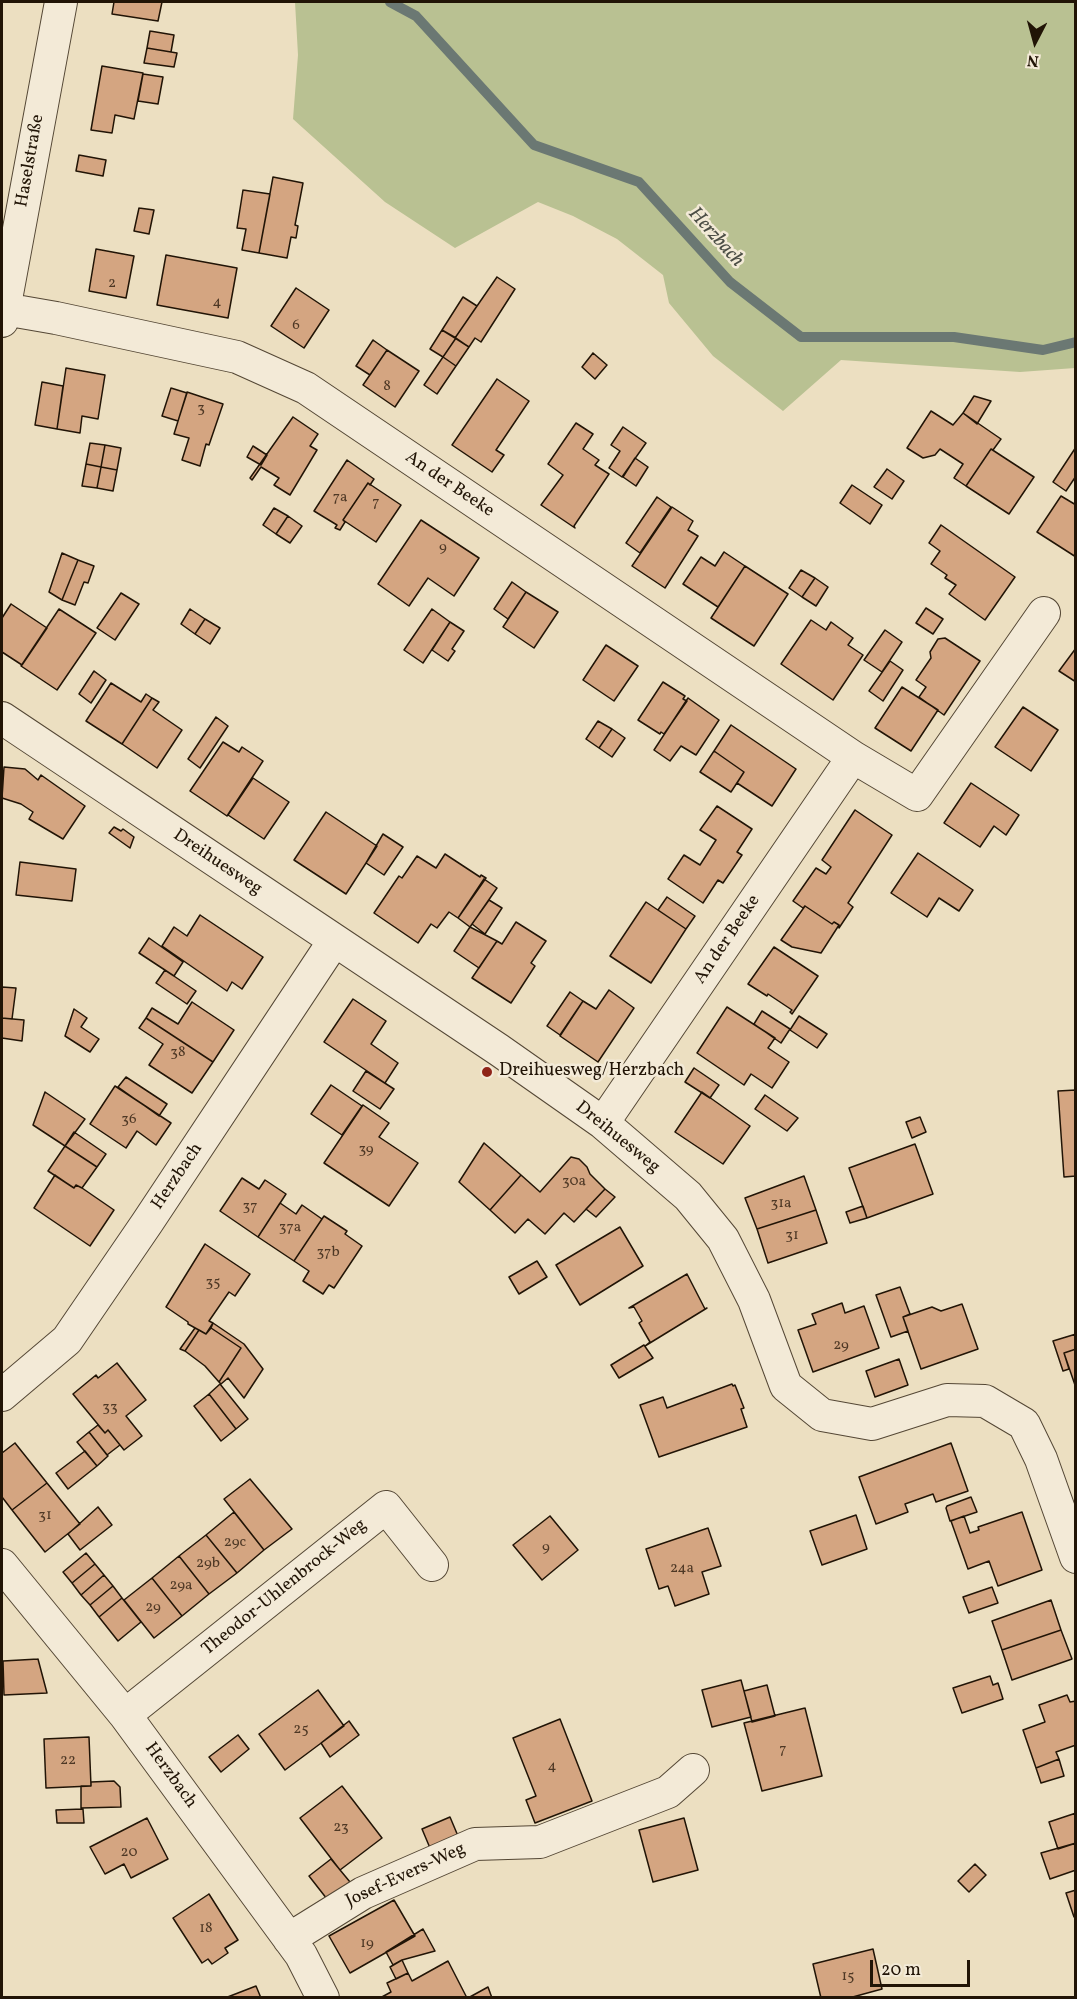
<!DOCTYPE html>
<html>
<head>
<meta charset="utf-8">
<style>
  body { margin:0 }
  #map { position:relative; width:1077px; height:1999px; overflow:hidden; background:#ecdfc1; font-family:Vollkorn,serif }
  canvas { display:block }
  .frame { position:absolute; inset:0; border:3px solid #211406; pointer-events:none }
  .north { position:absolute; left:1005px; top:12px; width:60px; height:60px; -webkit-text-stroke:4px #f3ead7; paint-order:stroke; rotate:186deg; font-size:16px; font-weight:700; line-height:24px; text-align:center; color:#211406 }
  .north::after { content:''; display:block; margin:auto; width:21px; height:27px; background:#211406; clip-path:polygon(50% 0,100% 100%,50% 72%,0 100%) }
  .scale { position:absolute; left:870px; top:1960px; width:100px; height:27px; box-sizing:border-box; border:3px solid #211406; border-top:0; padding-left:8px; font-size:18px; line-height:21px; white-space:nowrap; color:#211406; -webkit-text-stroke:4px #f3ead7; paint-order:stroke }
</style>
</head>
<body>
<div id="map">
<canvas width="1077" height="1999"></canvas>
<div class="frame"></div>
<div class="north">N</div>
<div class="scale">20 m</div>
</div>
<script>
const ctx = document.querySelector('canvas').getContext('2d');
ctx.lineJoin = 'round';
function paint(path, color) { ctx.fillStyle = color; ctx.fill(path, 'evenodd'); }
const toPath = rows => new Path2D(rows.map(r => 'M' + r).join(''));
function strokePath(path, color, width, dash) { ctx.strokeStyle = color; ctx.lineWidth = width; ctx.lineCap = dash ? 'butt' : 'round'; ctx.setLineDash(dash || []); ctx.stroke(path); }
function drawText(font, color, halo, rows, align = 'center') {
  ctx.font = font + ' Vollkorn,serif'; ctx.lineWidth = 5; ctx.setLineDash([]); ctx.textBaseline = 'middle'; ctx.strokeStyle = halo; ctx.fillStyle = color; for (const [text, x, y, turn = 0] of rows) {
    ctx.save(); ctx.translate(x, y); ctx.rotate((+turn || 0) * Math.PI / 180); ctx.textAlign = isNaN(turn) ? turn : align; if (halo) ctx.strokeText(text, 0, 0); ctx.fillText(text, 0, 0); ctx.restore();
  }
}
const green = toPath([
  [295,2,1075,2,1075,368,1020,372,841,360,783,411,713,356,669,303,663,275,617,239,573,216,538,202,455,248,385,202,293,119,298,55]
]);
const stream = toPath([
  [390,2,416,16,534,145,639,182,730,282,801,337,954,337,1043,350,1076,342]
]);
const building = toPath([
  [114,2,162,2,158,21,112,14,114,2],
  [150,31,174,35,171,52,147,48,150,31],
  [147,48,177,53,174,67,144,63,147,48],
  [102,66,143,73,134,119,115,115,112,133,91,130,102,66],
  [143,74,163,77,158,104,138,101,143,74],
  [79,155,106,160,103,176,76,171,79,155],
  [273,177,303,183,295,225,298,226,296,238,291,237,287,258,259,253,273,177],
  [243,190,270,194,259,253,242,250,246,229,237,228,243,190],
  [139,208,154,210,149,234,134,231,139,208],
  [96,249,134,256,126,298,89,291,96,249],
  [166,255,237,268,228,318,157,305,166,255],
  [497,277,515,289,481,342,475,338,469,347,455,338,497,277],
  [296,288,329,310,304,348,271,326,296,288],
  [463,297,477,306,455,338,442,330,463,297],
  [442,330,456,338,443,357,430,349,442,330],
  [456,338,469,347,456,366,443,357,456,338],
  [373,340,387,350,370,375,356,366,373,340],
  [387,350,419,371,395,407,363,385,387,350],
  [593,353,607,365,595,379,582,367,593,353],
  [443,357,456,366,437,394,424,385,443,357],
  [66,368,105,375,98,419,82,416,80,433,57,429,66,368],
  [497,379,529,401,496,450,504,455,492,472,452,445,497,379],
  [42,382,63,386,57,429,35,425,42,382],
  [171,388,187,393,178,421,162,416,171,388],
  [187,392,223,404,209,445,206,444,200,466,182,460,189,438,174,434,187,392],
  [974,396,991,401,977,424,963,413,974,396],
  [931,411,953,425,963,413,1001,439,993,450,991,449,966,486,954,478,963,464,940,449,935,455,923,458,907,448,931,411],
  [293,417,318,434,310,446,317,450,290,495,274,485,279,478,261,467,252,480,250,478,293,417],
  [576,423,593,434,583,449,599,460,595,465,609,474,574,526,575,528,541,505,563,475,548,464,576,423],
  [623,427,646,443,622,477,609,468,620,451,611,445,623,427],
  [90,443,105,445,101,467,86,464,90,443],
  [105,445,121,448,117,470,101,467,105,445],
  [253,446,267,455,261,465,247,457,253,446],
  [1076,447,1076,476,1066,491,1053,482,1076,447],
  [991,449,1034,477,1009,514,966,486,991,449],
  [635,458,648,467,636,486,623,477,635,458],
  [347,460,374,479,370,485,368,483,343,520,345,522,340,530,335,528,337,525,314,511,347,460],
  [86,464,101,467,97,488,82,486,86,464],
  [101,467,117,470,113,491,97,488,101,467],
  [887,469,904,481,892,499,874,487,887,469],
  [368,483,401,505,376,542,343,520,368,483],
  [852,485,882,505,870,524,840,503,852,485],
  [1061,496,1076,505,1076,557,1037,532,1061,496],
  [657,497,671,507,640,553,626,543,657,497],
  [672,507,693,521,688,530,698,536,665,588,632,566,672,507],
  [274,508,288,516,276,534,263,525,274,508],
  [288,516,302,526,290,543,276,534,288,516],
  [421,520,479,558,454,596,428,578,409,606,378,584,421,520],
  [941,525,1015,577,985,620,949,594,956,585,945,578,947,575,931,564,940,551,929,543,941,525],
  [724,552,745,566,718,607,683,584,701,557,715,566,724,552],
  [62,553,78,560,62,600,49,592,62,553],
  [78,560,94,566,88,583,84,582,75,605,62,600,78,560],
  [745,566,788,594,754,646,711,618,745,566],
  [801,570,815,578,802,597,789,588,801,570],
  [815,578,828,587,816,606,802,597,815,578],
  [512,582,526,592,508,619,494,609,512,582],
  [526,592,558,612,534,648,503,627,526,592],
  [121,593,139,604,115,640,97,628,121,593],
  [11,604,47,628,22,665,2,652,2,618,11,604],
  [926,608,943,619,933,634,916,623,926,608],
  [59,609,96,633,57,690,21,666,59,609],
  [190,609,205,619,195,634,181,624,190,609],
  [432,609,450,622,423,663,404,650,432,609],
  [205,619,220,628,210,644,195,634,205,619],
  [811,620,826,630,831,622,853,638,848,645,863,655,833,700,781,664,811,620],
  [450,622,464,631,452,649,455,651,448,661,432,650,450,622],
  [885,630,902,642,882,672,864,660,885,630],
  [945,638,980,661,944,715,919,697,926,687,916,680,931,658,930,652,938,639,945,638],
  [606,645,638,666,614,701,583,680,606,645],
  [1076,648,1076,682,1059,671,1076,648],
  [890,661,903,670,883,701,869,691,890,661],
  [94,671,106,680,91,703,79,694,94,671],
  [663,682,685,696,683,699,687,701,664,734,661,732,660,734,638,720,663,682],
  [111,683,141,702,146,694,152,698,122,744,86,721,111,683],
  [902,687,938,710,911,751,875,728,902,687],
  [152,698,159,702,153,710,182,730,157,768,122,744,152,698],
  [688,698,719,720,696,755,681,746,670,761,654,750,688,698],
  [1023,707,1058,730,1031,771,995,747,1023,707],
  [216,717,228,726,200,768,188,759,216,717],
  [598,721,612,729,599,748,586,739,598,721],
  [731,725,796,769,772,806,737,783,744,772,714,751,731,725],
  [612,729,625,738,612,757,599,748,612,729],
  [223,742,239,752,242,747,263,761,227,816,190,791,223,742],
  [714,751,744,772,731,792,700,772,714,751],
  [4,767,25,769,38,780,41,775,85,806,63,839,29,819,33,812,21,804,2,798,4,767],
  [253,778,289,802,264,839,228,815,253,778],
  [971,783,1019,815,1006,835,994,826,980,847,944,823,971,783],
  [717,806,752,829,737,852,742,855,723,883,718,880,703,903,668,879,684,855,700,865,716,840,700,830,717,806],
  [855,810,892,835,848,903,853,907,839,928,839,925,834,922,832,924,805,906,803,908,793,901,816,868,826,874,831,867,822,860,855,810],
  [326,812,377,846,346,894,294,860,326,812],
  [114,827,121,831,123,829,134,837,130,848,109,833,114,827],
  [383,834,403,847,384,875,366,863,383,834],
  [918,853,973,890,959,911,939,898,927,917,891,893,918,853],
  [445,854,480,877,481,875,486,878,458,918,449,912,437,928,431,924,418,943,374,913,399,876,402,878,417,856,436,868,445,854],
  [20,862,76,869,72,901,16,895,20,862],
  [484,879,497,888,470,927,458,918,484,879],
  [667,897,695,916,686,929,658,910,667,897],
  [489,900,502,908,485,934,472,924,489,900],
  [646,902,686,929,651,983,610,956,646,902],
  [805,906,832,924,834,922,839,925,821,953,792,947,781,940,805,906],
  [200,915,263,957,242,989,232,982,227,991,162,946,174,927,187,936,200,915],
  [516,922,546,941,531,963,535,966,511,1003,472,978,497,941,502,944,516,922],
  [470,927,497,941,479,968,454,951,470,927],
  [149,938,183,962,174,976,139,953,149,938],
  [774,947,818,976,792,1014,790,1012,792,1010,768,994,767,996,748,984,774,947],
  [165,970,196,991,187,1004,156,983,165,970],
  [2,987,16,988,12,1019,2,1018,2,987],
  [609,990,634,1008,598,1062,560,1036,583,1001,596,1009,609,990],
  [570,992,583,1001,560,1035,547,1026,570,992],
  [353,999,386,1021,371,1044,398,1063,385,1083,324,1042,353,999],
  [192,1002,234,1030,213,1062,146,1018,152,1008,178,1024,192,1002],
  [727,1007,775,1038,768,1048,789,1062,772,1088,751,1074,744,1085,697,1053,727,1007],
  [74,1009,87,1018,81,1027,99,1039,90,1052,65,1036,74,1009],
  [762,1011,790,1029,781,1043,754,1024,762,1011],
  [799,1016,827,1034,817,1048,790,1030,799,1016],
  [2,1018,24,1020,22,1041,2,1038,2,1018],
  [146,1018,213,1062,192,1093,149,1065,163,1044,139,1028,146,1018],
  [694,1068,719,1085,710,1098,685,1082,694,1068],
  [366,1071,394,1089,380,1109,353,1091,366,1071],
  [126,1077,167,1104,159,1116,118,1087,126,1077],
  [331,1085,362,1106,342,1135,311,1114,331,1085],
  [115,1086,171,1123,156,1145,137,1131,126,1148,90,1124,115,1086],
  [1076,1090,1076,1176,1064,1177,1058,1091,1076,1090],
  [45,1092,85,1119,65,1146,33,1125,45,1092],
  [702,1092,750,1126,723,1164,675,1132,702,1092],
  [765,1095,798,1118,787,1131,755,1109,765,1095],
  [363,1105,389,1123,379,1137,418,1163,389,1206,324,1163,363,1105],
  [920,1117,926,1132,912,1138,906,1122,920,1117],
  [74,1132,106,1154,97,1167,65,1146,74,1132],
  [484,1143,521,1175,490,1210,459,1182,484,1143],
  [915,1144,933,1194,867,1218,849,1168,915,1144],
  [65,1146,97,1167,82,1188,76,1185,74,1188,48,1171,65,1146],
  [571,1157,579,1159,587,1167,590,1174,605,1189,574,1222,564,1213,545,1234,528,1219,515,1233,490,1210,521,1175,540,1192,571,1157],
  [55,1175,74,1188,76,1185,82,1188,114,1210,90,1246,34,1208,55,1175],
  [804,1176,816,1210,757,1229,745,1198,804,1176],
  [242,1178,259,1189,265,1180,286,1194,258,1237,220,1211,242,1178],
  [605,1189,615,1197,596,1217,586,1209,605,1189],
  [280,1203,296,1214,302,1205,322,1219,294,1261,258,1237,280,1203],
  [863,1206,867,1218,850,1223,846,1212,863,1206],
  [816,1210,827,1243,768,1263,757,1229,816,1210],
  [324,1216,347,1231,345,1234,362,1246,334,1288,329,1285,323,1294,303,1281,309,1271,294,1261,324,1216],
  [620,1227,643,1266,580,1305,556,1265,620,1227],
  [205,1244,250,1274,235,1296,229,1292,209,1321,213,1323,206,1334,188,1324,188,1322,166,1307,205,1244],
  [537,1261,547,1277,519,1294,509,1277,537,1261],
  [687,1274,705,1309,707,1308,645,1346,650,1342,639,1323,642,1321,634,1307,629,1308,687,1274],
  [900,1287,910,1314,903,1317,908,1331,891,1337,876,1295,900,1287],
  [842,1303,845,1313,864,1306,879,1348,813,1372,798,1330,816,1324,812,1314,842,1303],
  [962,1304,978,1349,921,1369,903,1317,932,1307,941,1311,962,1304],
  [213,1323,244,1344,263,1369,244,1398,228,1378,221,1384,219,1382,241,1348,211,1328,213,1323],
  [195,1328,199,1330,185,1351,180,1349,195,1328],
  [211,1328,241,1348,219,1382,205,1366,185,1351,199,1330,206,1334,211,1328],
  [1076,1334,1076,1349,1064,1353,1069,1369,1063,1371,1053,1341,1076,1334],
  [644,1345,653,1358,619,1378,611,1365,644,1345],
  [1076,1349,1076,1388,1064,1353,1076,1349],
  [899,1359,908,1385,875,1397,866,1371,899,1359],
  [117,1363,146,1400,126,1416,142,1436,124,1450,108,1430,105,1433,73,1394,96,1375,98,1378,117,1363],
  [220,1384,248,1419,236,1429,209,1394,220,1384],
  [732,1384,733,1386,735,1385,744,1408,741,1409,747,1427,659,1457,640,1405,663,1397,667,1408,732,1384],
  [209,1394,236,1429,221,1441,194,1406,209,1394],
  [98,1425,105,1433,108,1430,120,1445,107,1455,89,1432,98,1425],
  [89,1432,108,1456,97,1466,77,1442,89,1432],
  [15,1443,47,1483,12,1510,2,1497,2,1453,15,1443],
  [951,1443,968,1491,936,1502,933,1494,905,1504,908,1512,876,1524,859,1477,951,1443],
  [85,1451,97,1466,68,1489,56,1473,85,1451],
  [250,1479,292,1529,264,1550,224,1499,250,1479],
  [47,1483,80,1524,45,1552,12,1510,47,1483],
  [971,1497,977,1512,950,1521,946,1508,947,1506,971,1497],
  [98,1507,112,1525,80,1550,68,1534,98,1507],
  [234,1512,264,1550,237,1573,206,1535,234,1512],
  [1022,1512,1042,1570,998,1586,989,1561,968,1569,951,1521,964,1516,970,1533,979,1530,978,1527,1022,1512],
  [856,1515,867,1549,822,1565,810,1531,856,1515],
  [550,1516,578,1550,542,1580,513,1545,550,1516],
  [708,1528,721,1566,702,1572,709,1594,675,1606,668,1586,659,1589,646,1549,708,1528],
  [206,1535,237,1573,209,1594,179,1556,206,1535],
  [86,1553,95,1564,72,1583,63,1572,86,1553],
  [179,1556,209,1594,182,1616,152,1578,179,1556],
  [95,1564,104,1575,81,1595,72,1583,95,1564],
  [104,1575,113,1586,90,1605,81,1595,104,1575],
  [152,1578,182,1616,154,1638,124,1600,152,1578],
  [113,1586,122,1598,99,1617,90,1605,113,1586],
  [992,1587,998,1603,969,1613,963,1597,992,1587],
  [122,1598,141,1622,118,1641,99,1617,122,1598],
  [1051,1600,1061,1630,1002,1650,992,1621,1051,1600],
  [1061,1630,1072,1659,1012,1680,1002,1650,1061,1630],
  [38,1659,47,1693,4,1695,3,1661,38,1659],
  [990,1676,993,1685,998,1683,1003,1699,962,1713,953,1688,990,1676],
  [741,1680,751,1717,712,1727,702,1690,741,1680],
  [767,1685,775,1716,752,1722,744,1691,767,1685],
  [318,1690,344,1726,285,1770,259,1734,318,1690],
  [1067,1695,1070,1702,1076,1701,1076,1745,1056,1752,1059,1759,1036,1768,1023,1730,1045,1722,1039,1705,1067,1695],
  [805,1708,822,1776,762,1791,744,1723,805,1708],
  [560,1719,592,1801,535,1823,526,1800,536,1796,513,1738,560,1719],
  [349,1721,359,1735,330,1757,321,1743,349,1721],
  [238,1735,249,1749,221,1772,209,1757,238,1735],
  [89,1737,91,1786,46,1788,44,1739,89,1737],
  [1059,1759,1064,1776,1041,1783,1036,1768,1059,1759],
  [114,1781,120,1787,121,1807,81,1808,81,1786,91,1786,91,1782,114,1781],
  [342,1786,382,1838,340,1870,300,1818,342,1786],
  [83,1809,84,1823,57,1823,56,1810,83,1809],
  [1076,1813,1076,1843,1058,1849,1049,1822,1076,1813],
  [450,1817,458,1836,430,1848,422,1829,450,1817],
  [147,1818,168,1859,131,1878,124,1864,105,1874,90,1847,147,1818],
  [684,1818,698,1870,653,1882,639,1830,684,1818],
  [1076,1843,1076,1870,1050,1879,1041,1853,1076,1843],
  [331,1859,350,1882,327,1899,309,1876,331,1859],
  [975,1864,986,1875,969,1892,958,1881,975,1864],
  [1076,1890,1076,1916,1074,1917,1066,1893,1076,1890],
  [209,1894,238,1940,225,1948,228,1953,212,1964,208,1959,202,1963,173,1918,209,1894],
  [394,1900,415,1936,350,1973,329,1936,394,1900],
  [423,1929,435,1951,402,1960,393,1965,386,1952,423,1929],
  [873,1949,882,1989,849,1998,821,1998,813,1964,873,1949],
  [402,1960,408,1973,396,1979,390,1967,402,1960],
  [448,1961,467,1998,380,1998,391,1992,387,1983,408,1973,412,1981,448,1961],
  [256,1986,261,1998,225,1998,256,1986],
  [488,1987,492,1998,468,1998,488,1987]
]);
const street = toPath([
  [4,309,56,318,237,357,306,388,853,757,917,795,1044,613],
  [2,321,61,2],
  [2,718,499,1050,603,1123,688,1196,723,1239,754,1300,786,1386,822,1415,872,1424,947,1400,985,1401,1024,1424,1041,1459,1076,1557],
  [603,1123,853,757],
  [2,1395,67,1340,147,1223,334,941],
  [2,1565,125,1715,301,1955,323,1998],
  [125,1715,386,1507,432,1565],
  [289,1939,363,1893,475,1844,540,1842,668,1792,693,1770]
]);
const markers = [
  [487,1072,6,"#8f2418"]
];
const numberNames = [
  ["2",112,284],
  ["4",217,303],
  ["6",296,326],
  ["8",387,387],
  ["3",201,409],
  ["7a",340,498],
  ["7",376,503],
  ["9",443,548],
  ["38",178,1053],
  ["36",129,1120],
  ["39",366,1150],
  ["30a",574,1182],
  ["31a",781,1204],
  ["37",250,1207],
  ["37a",290,1228],
  ["31",792,1236],
  ["37b",328,1253],
  ["35",213,1283],
  ["29",841,1346],
  ["33",110,1408],
  ["31",45,1516],
  ["29c",235,1543],
  ["9",546,1548],
  ["29b",208,1564],
  ["24a",682,1569],
  ["29a",181,1586],
  ["29",153,1608],
  ["25",301,1730],
  ["7",783,1750],
  ["22",68,1761],
  ["4",552,1767],
  ["23",341,1828],
  ["20",129,1853],
  ["18",206,1929],
  ["19",367,1944],
  ["15",848,1977]
];
const streetNames = [
  ["Haselstraße",31,161,-80],
  ["An der Beeke",449,485,34],
  ["Dreihuesweg",217,863,34],
  ["An der Beeke",728,940,-56],
  ["Dreihuesweg",617,1138,39],
  ["Herzbach",178,1177,-56],
  ["Theodor-Uhlenbrock-Weg",285,1588,-39],
  ["Herzbach",170,1776,54],
  ["Josef-Evers-Weg",406,1876,-25]
];
const poiNames = [
  ["Dreihuesweg/Herzbach",499,1072]
];
const waterNames = [
  ["Herzbach",715,238,48]
];
paint(green, '#b9c192');
strokePath(stream, '#6b7873', 10);
paint(building, '#d4a581');
strokePath(building, '#211406', 1.5);
strokePath(street, '#544735', 34);
strokePath(street, '#f3ead7', 32);
for (const [x, y, r, color] of markers) { const dot = new Path2D(); dot.arc(x, y, r, 0, 2 * Math.PI); ctx.fillStyle = color; ctx.fill(dot); strokePath(dot, '#f3ead7', 2); }
drawText('15px', '#4e3825', null, numberNames);
drawText('18px', '#211406', '#f3ead7', streetNames);
drawText('18px', '#211406', '#f3ead7', poiNames, 'left');
drawText('italic 20px', '#4c4e46', '#f3ead7', waterNames);
</script>
</body>
</html>
